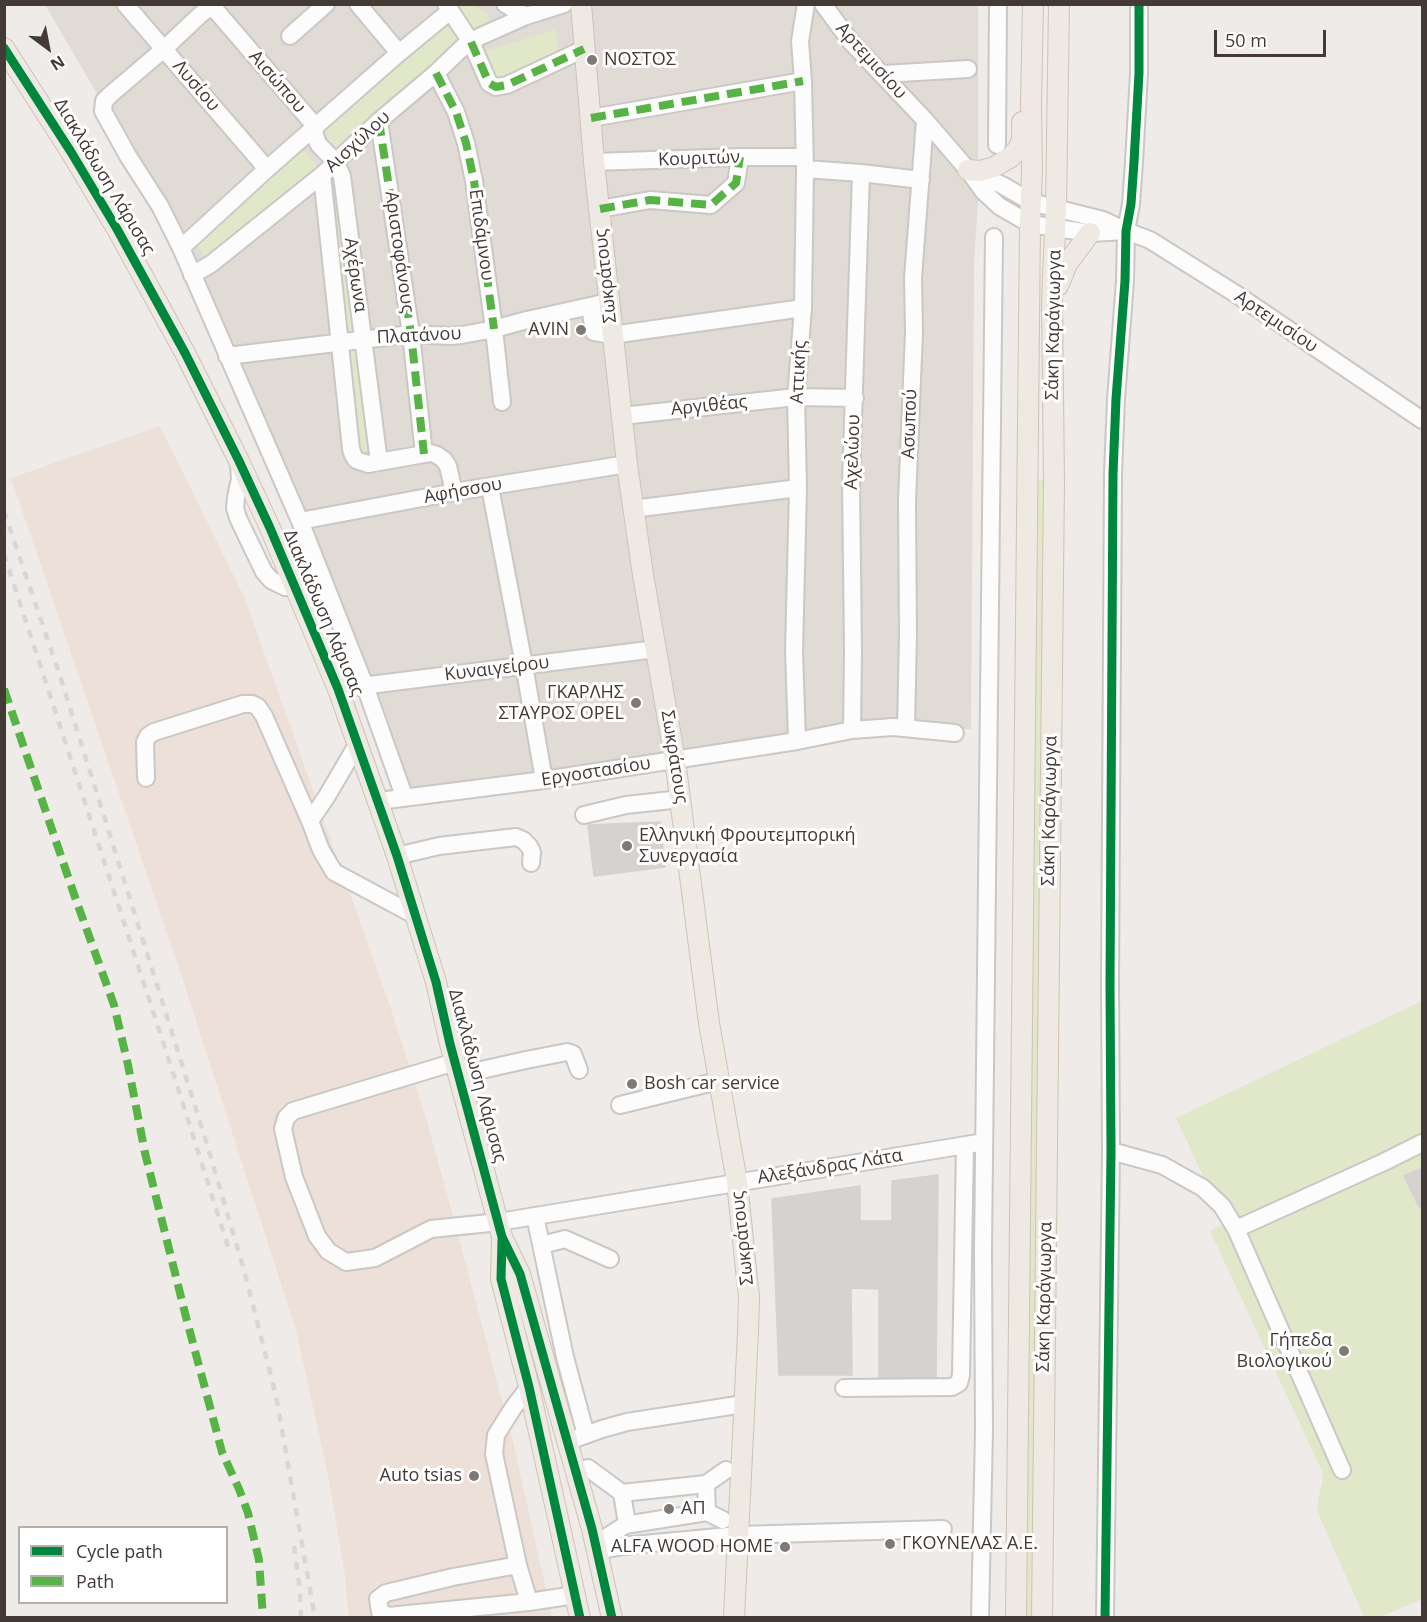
<!DOCTYPE html>
<html>
<head>
<meta charset="utf-8">
<style>
  body { margin:0 }
  #map { position:relative; width:1427px; height:1622px; overflow:hidden; background:#eeebe8; font-family:"Open Sans",sans-serif }
  canvas { display:block }
  .frame { position:absolute; inset:0; border:6px solid #433a35; pointer-events:none }
  .legend { position:absolute; left:18px; top:1526px; width:210px; height:78px; box-sizing:border-box; background:#fff; border:2px solid #b4b0ae; margin:0; padding:8px 10px; list-style:none; font-size:18px; color:#433a35 }
  .legend li { display:flex; align-items:center; gap:12px; height:30px }
  .legend b { width:30px; border:2px solid #b4b0ae }
  .north { position:absolute; left:18px; top:18px; width:60px; height:60px; -webkit-text-stroke:4px #fff; paint-order:stroke; rotate:148deg; font-size:16px; font-weight:700; line-height:24px; text-align:center; color:#433a35 }
  .north::after { content:''; display:block; margin:auto; width:21px; height:27px; background:#433a35; clip-path:polygon(50% 0,100% 100%,50% 72%,0 100%) }
  .scale { position:absolute; left:1214px; top:30px; width:112px; height:27px; box-sizing:border-box; border:3px solid #433a35; border-top:0; padding-left:8px; font-size:18px; line-height:21px; white-space:nowrap; color:#433a35; -webkit-text-stroke:4px #fff; paint-order:stroke }
</style>
</head>
<body>
<div id="map">
<canvas width="1427" height="1622"></canvas>
<div class="frame"></div>
<ul class="legend">
<li><b style="height:8px;background:#00873e"></b>Cycle path</li>
<li><b style="height:8px;background:#57b346"></b>Path</li>
</ul>
<div class="north">N</div>
<div class="scale">50 m</div>
</div>
<script>
const ctx = document.querySelector('canvas').getContext('2d');
ctx.lineJoin = 'round';
function paint(path, color) { ctx.fillStyle = color; ctx.fill(path, 'evenodd'); }
const toPath = rows => new Path2D(rows.map(r => 'M' + r).join(''));
function strokePath(path, color, width, dash) { ctx.strokeStyle = color; ctx.lineWidth = width; ctx.lineCap = dash ? 'butt' : 'round'; ctx.setLineDash(dash || []); ctx.stroke(path); }
function drawText(font, color, halo, rows, align = 'center') {
  ctx.font = font + ' "Open Sans",sans-serif'; ctx.lineWidth = 6; ctx.setLineDash([]); ctx.textBaseline = 'middle'; ctx.strokeStyle = halo; ctx.fillStyle = color; for (const [text, x, y, turn = 0] of rows) {
    ctx.save(); ctx.translate(x, y); ctx.rotate((+turn || 0) * Math.PI / 180); ctx.textAlign = isNaN(turn) ? turn : align; if (halo) ctx.strokeText(text, 0, 0); ctx.fillText(text, 0, 0); ctx.restore();
  }
}
const residential = toPath([
  [45,5,978,5,978,154,980,171,974,262,971,729,956,729,918,727,412,794,169,217]
]);
const commercial = toPath([
  [160,426,245,599,390,1006,426,1118,456,1227,514,1446,552,1617,349,1617,344,1568,330,1484,296,1330,180,971,11,478]
]);
const green = toPath([
  [451,5,473,5,488,14,490,19,479,28,473,29],
  [445,24,459,40,332,153,318,136],
  [556,29,558,56,507,80,495,79,481,53],
  [303,149,317,166,208,261,195,243],
  [330,179,335,179,355,333,347,334,346,331],
  [348,349,356,349,357,350,369,446,368,450,362,452,359,448],
  [1037,480,1046,480,1033,1617,1026,1618],
  [1422,1001,1422,1599,1380,1617,1364,1617,1317,1511,1318,1500,1323,1479,1322,1471,1210,1231,1225,1223,1176,1118]
]);
const building = toPath([
  [660,822,665,867,594,876,588,825,660,822],
  [1422,1168,1422,1206,1419,1207,1404,1176,1422,1168],
  [938,1175,936,1378,879,1378,879,1289,851,1288,852,1375,779,1375,772,1199,860,1186,860,1221,892,1221,892,1181,938,1175]
]);
const minor = toPath([
  [125,4,267,169],
  [214,4,200,15,164,49,110,95,104,101,103,111,128,156,160,206,181,248,300,521,365,686,404,796],
  [358,4,399,53],
  [446,4,471,42,489,83,496,87,507,85,584,49],
  [505,4,526,16],
  [823,4,851,42,925,120,968,170,984,192,999,206,1030,224,1090,233,1126,231],
  [212,6,316,127,314,132,317,141,319,145,335,161,342,176,379,462],
  [290,36,326,4],
  [436,73,456,112,466,143,474,181,494,329,502,402],
  [883,74,968,69],
  [591,118,803,81],
  [379,121,411,334,424,454],
  [997,145,998,4],
  [594,162,740,157,804,157],
  [805,169,861,173,921,180],
  [969,170,1002,185,1031,202,1103,220,1126,231,1150,240,1239,296,1422,420],
  [322,175,351,449,353,455,356,460,368,464,424,454,431,453,437,455,444,460,448,466,454,492],
  [600,209,650,200,711,205,736,183,740,157],
  [181,248,267,169,399,53,450,11],
  [192,275,211,264,322,175,379,121,436,73,463,47,479,37,526,16,564,4],
  [599,308,591,313,594,332,612,335,803,308],
  [227,356,411,334,450,336,462,335,494,329,527,320,608,302],
  [622,416,796,397,855,398],
  [239,464,240,479,236,497,235,508,238,518,264,572,271,580,285,587,295,586,321,575],
  [490,487,524,665,544,780],
  [633,509,798,488],
  [300,521,454,492,627,464],
  [338,689,656,649],
  [906,728,908,634,907,501,914,332,913,278,925,120],
  [852,730,853,651,851,482,861,173],
  [797,741,794,651,798,488,796,397,803,308,805,169,803,81,800,41,806,4],
  [358,743,327,796,310,821,321,850,334,872,416,916],
  [146,778,145,742,148,736,154,732,243,704,252,704,258,707,264,716,310,821],
  [379,801,544,780,797,741,852,730,893,727,955,733],
  [584,815,626,805,681,799],
  [397,856,439,846,516,837,523,840,529,846,532,852,531,863],
  [455,1062,293,1111,286,1118,283,1129,294,1177,317,1236,328,1251,346,1262,375,1258,431,1229,499,1222,984,1142],
  [459,1075,526,1060,567,1052,573,1054,579,1070],
  [620,1105,718,1081],
  [1111,1151,1162,1165,1203,1188,1222,1206,1236,1229,1342,1470],
  [535,1216,565,1357,586,1435],
  [1236,1229,1384,1162,1422,1143],
  [542,1245,565,1239,610,1259],
  [529,1387,513,1408,496,1435,494,1454,518,1565,529,1602,575,1595],
  [844,1388,952,1387,959,1383,961,1375,965,1145],
  [577,1438,602,1429,627,1422,744,1404],
  [588,1468,622,1493,627,1524,608,1536],
  [622,1493,706,1484],
  [723,1520,707,1512,706,1484,726,1470],
  [625,1525,707,1512],
  [597,1551,623,1546,739,1535,943,1529],
  [518,1565,453,1577,386,1593,378,1599,380,1612,388,1616,529,1602],
  [980,1618,984,1431,983,1250,994,237],
  [1105,1618,1111,1151,1110,984,1113,474,1116,399,1125,281,1126,231,1131,204,1134,162,1139,73,1139,4]
]);
const major = toPath([
  [581,4,594,162,627,464,643,575,675,760,709,1023,737,1182,747,1279,749,1296,748,1332,734,1618],
  [4,48,71,152,117,229,185,353,239,461,270,528,338,689,397,856,436,982,450,1044,502,1237,520,1274,592,1529,612,1618],
  [968,170,980,171,994,167,1011,157,1019,148,1022,139,1022,122],
  [1058,286,1067,264,1090,233],
  [502,1239,501,1279,529,1387,580,1618],
  [1016,1618,1030,224,1032,170,1031,103,1033,4],
  [1042,1618,1054,483,1052,300,1056,208,1059,4]
]);
const rail = toPath([
  [4,511,60,676,206,1141,244,1270,276,1396,315,1618],
  [4,554,175,1079,230,1253],
  [294,1546,300,1591,301,1618]
]);
const quiet = toPath([
  [471,42,489,83,496,87,507,85,584,49],
  [436,73,456,112,466,143,474,181,494,329],
  [591,118,803,81],
  [379,121,411,334,424,454],
  [600,209,650,200,711,205,736,183,740,157],
  [4,689,76,900,114,1005,128,1065,145,1153,186,1317,222,1452,239,1489,248,1513,259,1560,263,1618]
]);
const cycleway = toPath([
  [4,48,71,152,117,229,185,353,239,461,270,528,338,689,397,856,436,982,450,1044,502,1237,520,1274,592,1529,612,1618],
  [502,1240,501,1279,529,1387,580,1618],
  [1105,1618,1111,1151,1110,984,1113,474,1116,399,1125,281,1126,231,1131,204,1134,162,1139,73,1139,4]
]);
const markers = [
  [592,60,6,"#7f7874"],
  [581,330,6,"#7f7874"],
  [636,703,6,"#7f7874"],
  [627,846,6,"#7f7874"],
  [632,1084,6,"#7f7874"],
  [1344,1351,6,"#7f7874"],
  [474,1476,6,"#7f7874"],
  [669,1509,6,"#7f7874"],
  [890,1544,6,"#7f7874"],
  [785,1547,6,"#7f7874"]
];
const poiNames = [
  ["ΝΟΣΤΟΣ",604,60],
  ["AVIN",569,330,"right"],
  ["ΓΚΑΡΛΗΣ",624,693,"right"],
  ["ΣΤΑΥΡΟΣ OPEL",624,714,"right"],
  ["Ελληνική Φρουτεμπορική",639,836],
  ["Συνεργασία",639,857],
  ["Bosh car service",644,1084],
  ["Γήπεδα",1332,1341,"right"],
  ["Βιολογικού",1332,1362,"right"],
  ["Auto tsias",462,1476,"right"],
  ["ΑΠ",681,1509],
  ["ΓΚΟΥΝΕΛΑΣ Α.Ε.",902,1544],
  ["ALFA WOOD HOME",773,1547,"right"]
];
const streetNames = [
  ["Αρτεμισίου",871,61,48],
  ["Αισώπου",277,82,49],
  ["Λυσίου",196,86,49],
  ["Αισχύλου",358,142,-43],
  ["Κουριτών",699,159,-2],
  ["Διακλάδωση Λάρισας",104,177,59],
  ["Επιδάμνου",481,235,82],
  ["Αριστοφάνους",399,252,82],
  ["Αχέρωνα",355,275,82],
  ["Σωκράτους",606,276,-96],
  ["Αρτεμισίου",1276,322,34],
  ["Σάκη Καράγιωργα",1054,325,-89],
  ["Πλατάνου",419,336,-3],
  ["Αττικής",799,372,-87],
  ["Αργιθέας",709,406,-6],
  ["Ασωπού",910,424,-88],
  ["Αχελώου",853,452,-88],
  ["Αφήσσου",463,491,-10],
  ["Διακλάδωση Λάρισας",323,613,67],
  ["Κυναιγείρου",497,669,-7],
  ["Σωκράτους",674,757,81],
  ["Εργοστασίου",596,772,-9],
  ["Σάκη Καράγιωργα",1050,811,-89],
  ["Διακλάδωση Λάρισας",477,1076,75],
  ["Αλεξάνδρας Λάτα",830,1167,-9],
  ["Σωκράτους",743,1238,-96],
  ["Σάκη Καράγιωργα",1045,1297,-89]
];
paint(residential, '#e1dbd5');
paint(commercial, '#ede0d8');
paint(green, '#e1e7c9');
paint(building, '#d6d2cf');
strokePath(building, '#d6d1ce', 1.5);
strokePath(minor, '#cac7c4', 20);
strokePath(major, '#cfc2b6', 22);
strokePath(minor, '#fcfcfc', 16);
strokePath(major, '#efe9e3', 20);
strokePath(rail, '#d8d7d7', 4.5, [8, 8]);
strokePath(quiet, '#57b346', 8, [15, 8]);
strokePath(cycleway, '#00873e', 9);
for (const [x, y, r, color] of markers) { const dot = new Path2D(); dot.arc(x, y, r, 0, 2 * Math.PI); ctx.fillStyle = color; ctx.fill(dot); strokePath(dot, '#fff', 2); }
drawText('18px', '#433a35', '#fff', poiNames, 'left');
drawText('18px', '#433a35', '#fff', streetNames);
</script>
</body>
</html>
